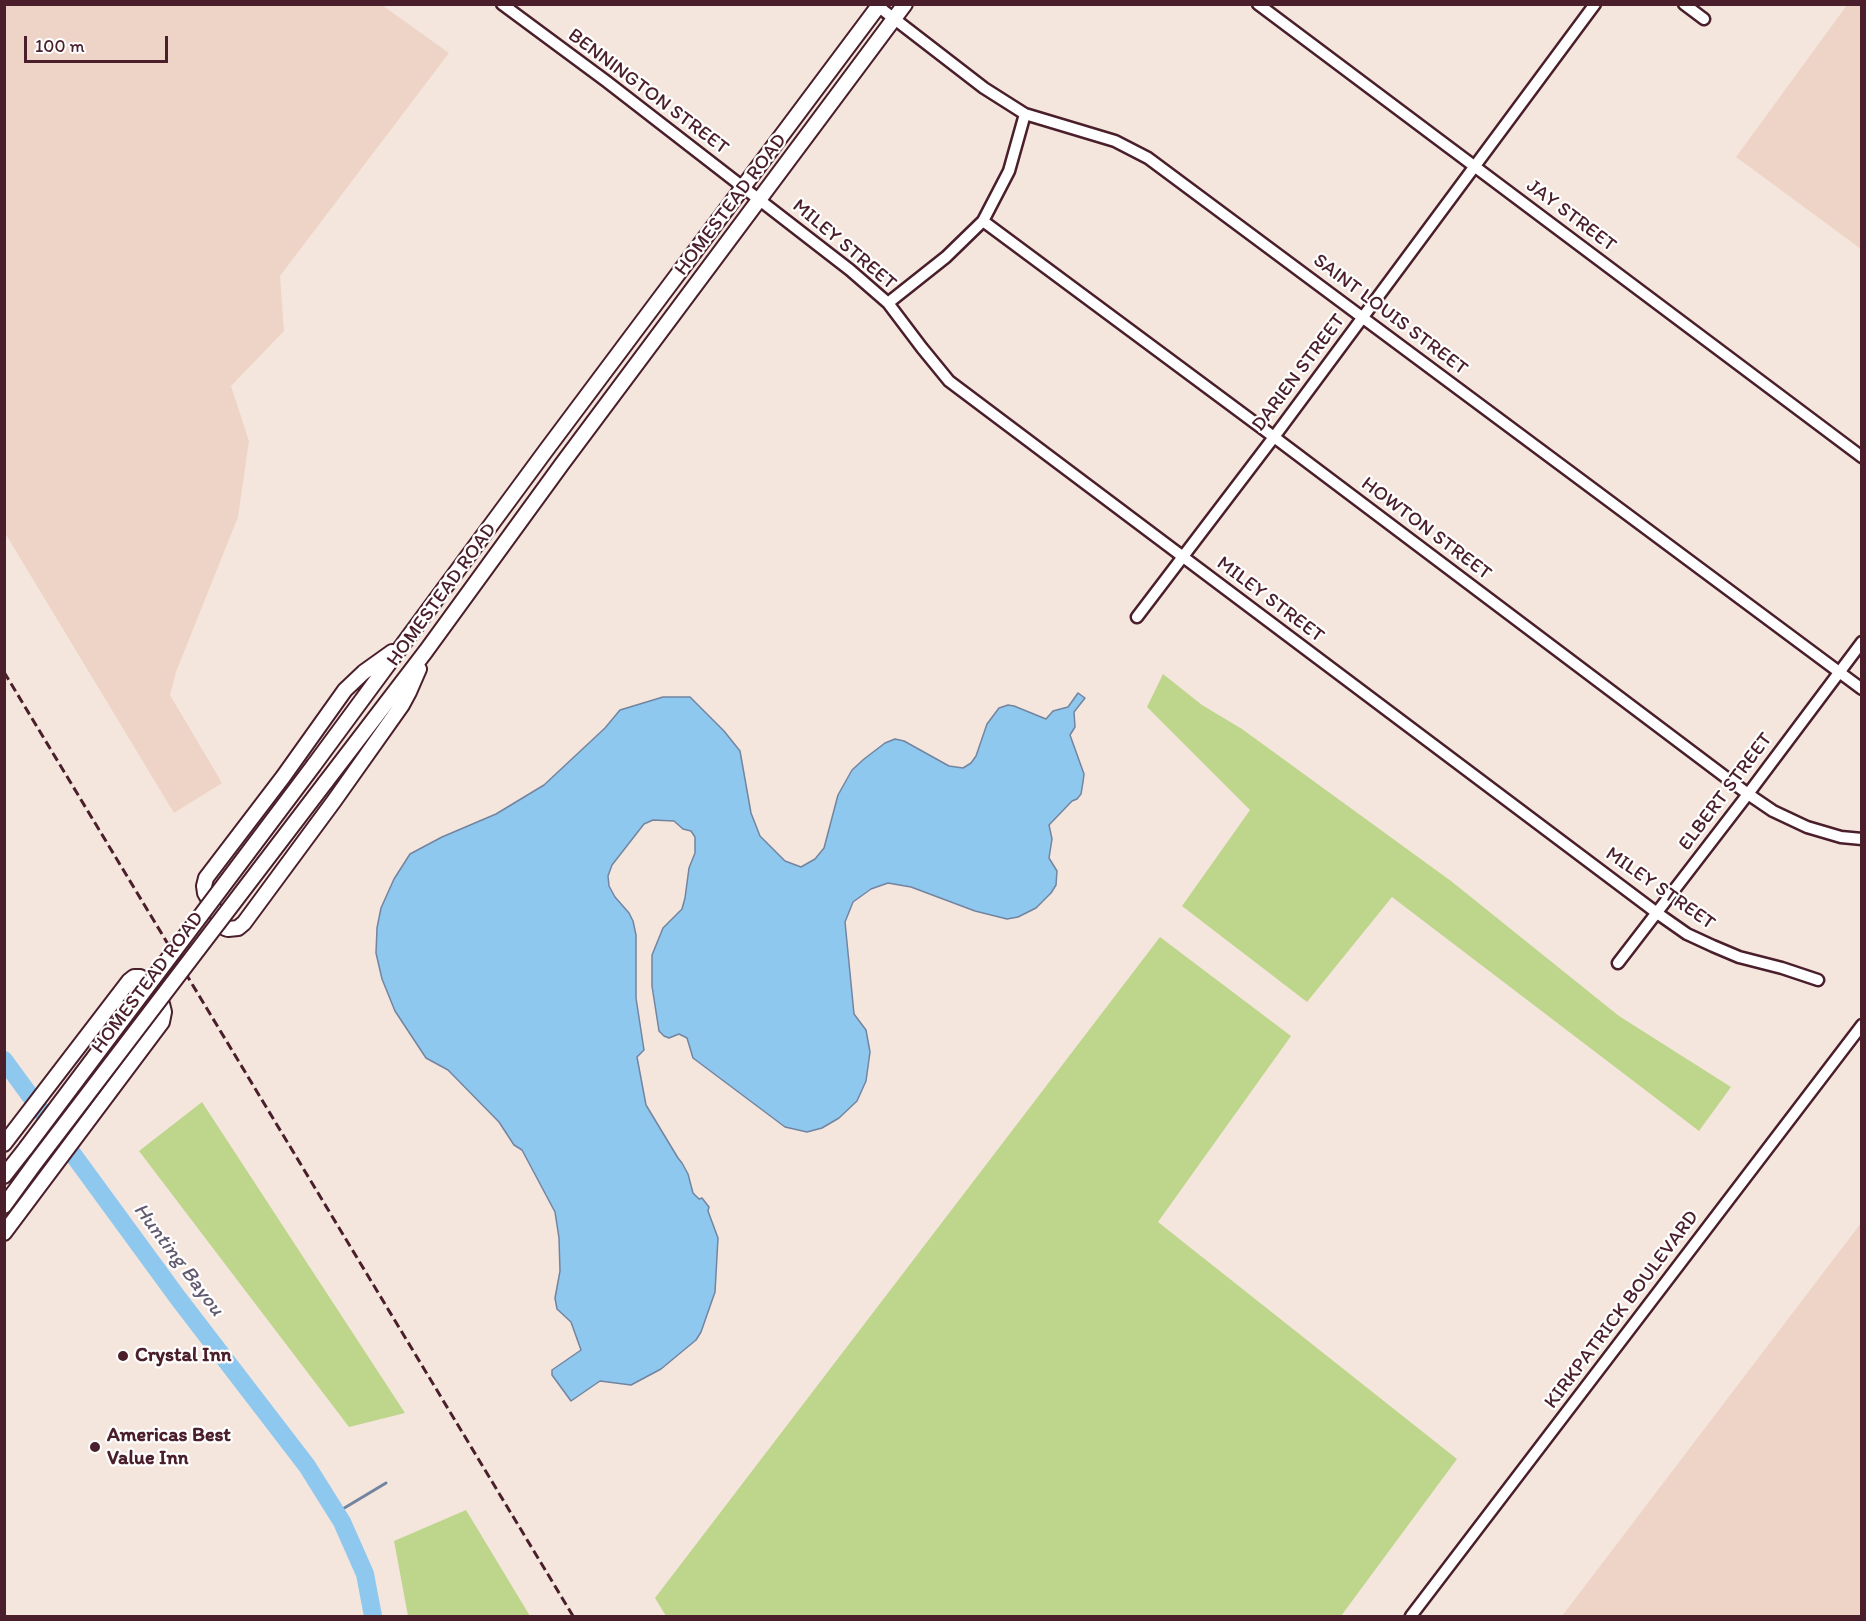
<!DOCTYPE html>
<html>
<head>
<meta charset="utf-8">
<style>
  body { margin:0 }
  #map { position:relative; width:1866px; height:1621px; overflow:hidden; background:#f5e6dd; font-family:Itim,sans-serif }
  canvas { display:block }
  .frame { position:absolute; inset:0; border:6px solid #4a1f2b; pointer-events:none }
  .scale { position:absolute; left:24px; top:36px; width:144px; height:27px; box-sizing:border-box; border:3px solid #4a1f2b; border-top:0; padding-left:8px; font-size:18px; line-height:21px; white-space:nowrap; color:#4a1f2b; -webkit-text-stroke:4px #fff; paint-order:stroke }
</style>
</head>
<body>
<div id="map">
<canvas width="1866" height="1621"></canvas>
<div class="frame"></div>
<div class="scale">100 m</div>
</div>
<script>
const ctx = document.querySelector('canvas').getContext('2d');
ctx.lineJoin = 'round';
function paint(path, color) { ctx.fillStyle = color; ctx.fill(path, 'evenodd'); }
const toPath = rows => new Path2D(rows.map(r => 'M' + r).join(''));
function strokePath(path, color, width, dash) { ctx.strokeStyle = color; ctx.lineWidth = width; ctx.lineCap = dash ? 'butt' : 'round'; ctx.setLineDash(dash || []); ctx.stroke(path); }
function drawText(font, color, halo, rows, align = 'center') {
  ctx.font = font + ' Itim,sans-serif'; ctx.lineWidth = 4.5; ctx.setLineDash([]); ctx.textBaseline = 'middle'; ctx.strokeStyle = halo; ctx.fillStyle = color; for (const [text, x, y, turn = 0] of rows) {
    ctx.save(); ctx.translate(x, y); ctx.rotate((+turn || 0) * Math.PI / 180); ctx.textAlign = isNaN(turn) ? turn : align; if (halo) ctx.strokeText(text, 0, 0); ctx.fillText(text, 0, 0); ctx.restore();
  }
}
const built = toPath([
  [5,4,382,5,449,53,280,276,284,331,231,386,249,441,238,517,176,672,170,695,222,783,174,813,5,533],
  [1847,5,1861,5,1861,249,1736,157],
  [1861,1223,1861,1616,1562,1616]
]);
const green = toPath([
  [1163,674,1202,705,1242,729,1451,881,1619,1016,1731,1087,1699,1131,1392,897,1307,1002,1182,906,1250,810,1147,707],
  [1160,937,1291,1036,1158,1222,1457,1459,1341,1616,666,1616,655,1598],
  [202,1102,405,1413,349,1427,139,1151],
  [466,1510,530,1616,408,1616,394,1541]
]);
const water = toPath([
  [1078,693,1085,698,1074,712,1075,727,1070,735,1084,774,1083,782,1081,794,1077,799,1072,801,1049,825,1052,839,1049,858,1057,871,1056,885,1051,893,1036,908,1018,917,1007,919,975,911,911,887,888,883,871,889,853,902,845,922,854,1014,866,1030,870,1052,866,1081,857,1101,839,1118,822,1128,807,1132,785,1127,693,1058,687,1038,679,1034,669,1038,664,1036,659,1031,652,986,652,955,663,928,682,909,685,898,689,868,695,853,695,837,691,831,683,829,674,821,653,820,644,824,612,865,608,876,609,886,615,897,629,913,633,921,636,935,636,998,644,1050,637,1057,646,1105,678,1158,682,1163,688,1174,693,1193,699,1199,702,1198,709,1207,708,1211,718,1238,715,1292,701,1332,696,1340,661,1369,631,1385,600,1381,571,1401,552,1375,552,1370,581,1350,571,1322,557,1309,555,1298,560,1271,559,1238,555,1212,522,1150,514,1145,499,1122,448,1070,426,1058,395,1011,382,979,376,953,377,928,381,908,394,879,410,854,442,837,496,814,544,785,605,728,620,710,663,697,690,697,724,731,740,751,751,813,760,836,785,861,801,867,815,859,824,848,838,795,852,770,864,759,885,743,895,739,904,741,949,766,963,768,971,763,976,756,987,724,999,708,1008,705,1014,706,1046,719,1053,711,1068,707,1078,693]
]);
const stream = toPath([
  [336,1513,386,1483]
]);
const river = toPath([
  [4,1060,178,1298,307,1466,342,1522,365,1574,373,1616]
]);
const minor = toPath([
  [502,4,606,81,850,270,888,303,922,348,949,381,1657,913,1687,934,1713,946,1739,957,1782,968,1818,980],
  [1258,4,1862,457],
  [1684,4,1704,19],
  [879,7,984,88,1025,114,1115,141,1148,158,1862,689],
  [983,221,1274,437,1748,794,1773,811,1807,827,1841,837,1862,839],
  [888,303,946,257,983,221,1009,171,1025,114],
  [1137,617,1274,437,1595,4],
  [1618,963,1748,794,1862,642],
  [1411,1616,1862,1025]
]);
const major = toPath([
  [392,652,364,672,345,690,283,777,206,878,204,886,205,893,225,928,228,929,238,928,244,923,334,801,402,705,409,692,419,669],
  [314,765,547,449,880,4],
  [325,783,426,651,562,464,905,4],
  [4,1144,129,981,134,977,140,977,145,980,162,1004,164,1012,162,1022,4,1233],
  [4,1176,26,1148],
  [4,1206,36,1162]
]);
const rail = toPath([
  [4,672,573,1616]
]);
const majorBridge = toPath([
  [26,1148,314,765],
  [36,1162,325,783]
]);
const markers = [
  [123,1356,6,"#4a1f2b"],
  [95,1447,6,"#4a1f2b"]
];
const streetNames = [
  ["BENNINGTON STREET",648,92,37],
  ["HOMESTEAD ROAD",731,205,-53],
  ["JAY STREET",1571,216,37],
  ["MILEY STREET",844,245,40],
  ["SAINT LOUIS STREET",1390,315,37],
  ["DARIEN STREET",1299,373,-53],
  ["HOWTON STREET",1426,529,37],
  ["HOMESTEAD ROAD",442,595,-54],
  ["MILEY STREET",1270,600,37],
  ["ELBERT STREET",1726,792,-53],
  ["MILEY STREET",1660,889,35],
  ["HOMESTEAD ROAD",148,983,-53],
  ["KIRKPATRICK BOULEVARD",1622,1310,-53]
];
const poiNames = [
  ["Crystal Inn",135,1356],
  ["Americas Best",107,1436],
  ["Value Inn",107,1459]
];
const waterNames = [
  ["Hunting Bayou",178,1260,53]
];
paint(built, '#eed4c6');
paint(green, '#bed68c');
paint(water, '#8fc8ee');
strokePath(water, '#7384a0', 1.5);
strokePath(stream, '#7384a0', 3);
strokePath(river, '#8fc8ee', 18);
strokePath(minor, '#4a1f2b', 15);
strokePath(major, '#4a1f2b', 18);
strokePath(minor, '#fff', 10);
strokePath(major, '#fff', 14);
strokePath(rail, '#4a1f2b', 3, [9, 4.5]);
strokePath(majorBridge, '#4a1f2b', 18, []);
strokePath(majorBridge, '#fff', 14);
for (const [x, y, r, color] of markers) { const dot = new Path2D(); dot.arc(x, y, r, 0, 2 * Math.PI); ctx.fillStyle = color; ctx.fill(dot); strokePath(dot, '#fff', 2); }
drawText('20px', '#4a1f2b', '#fff', streetNames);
drawText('bold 20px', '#4a1f2b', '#fff', poiNames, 'left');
drawText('italic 21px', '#625a6f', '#fff', waterNames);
</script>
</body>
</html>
